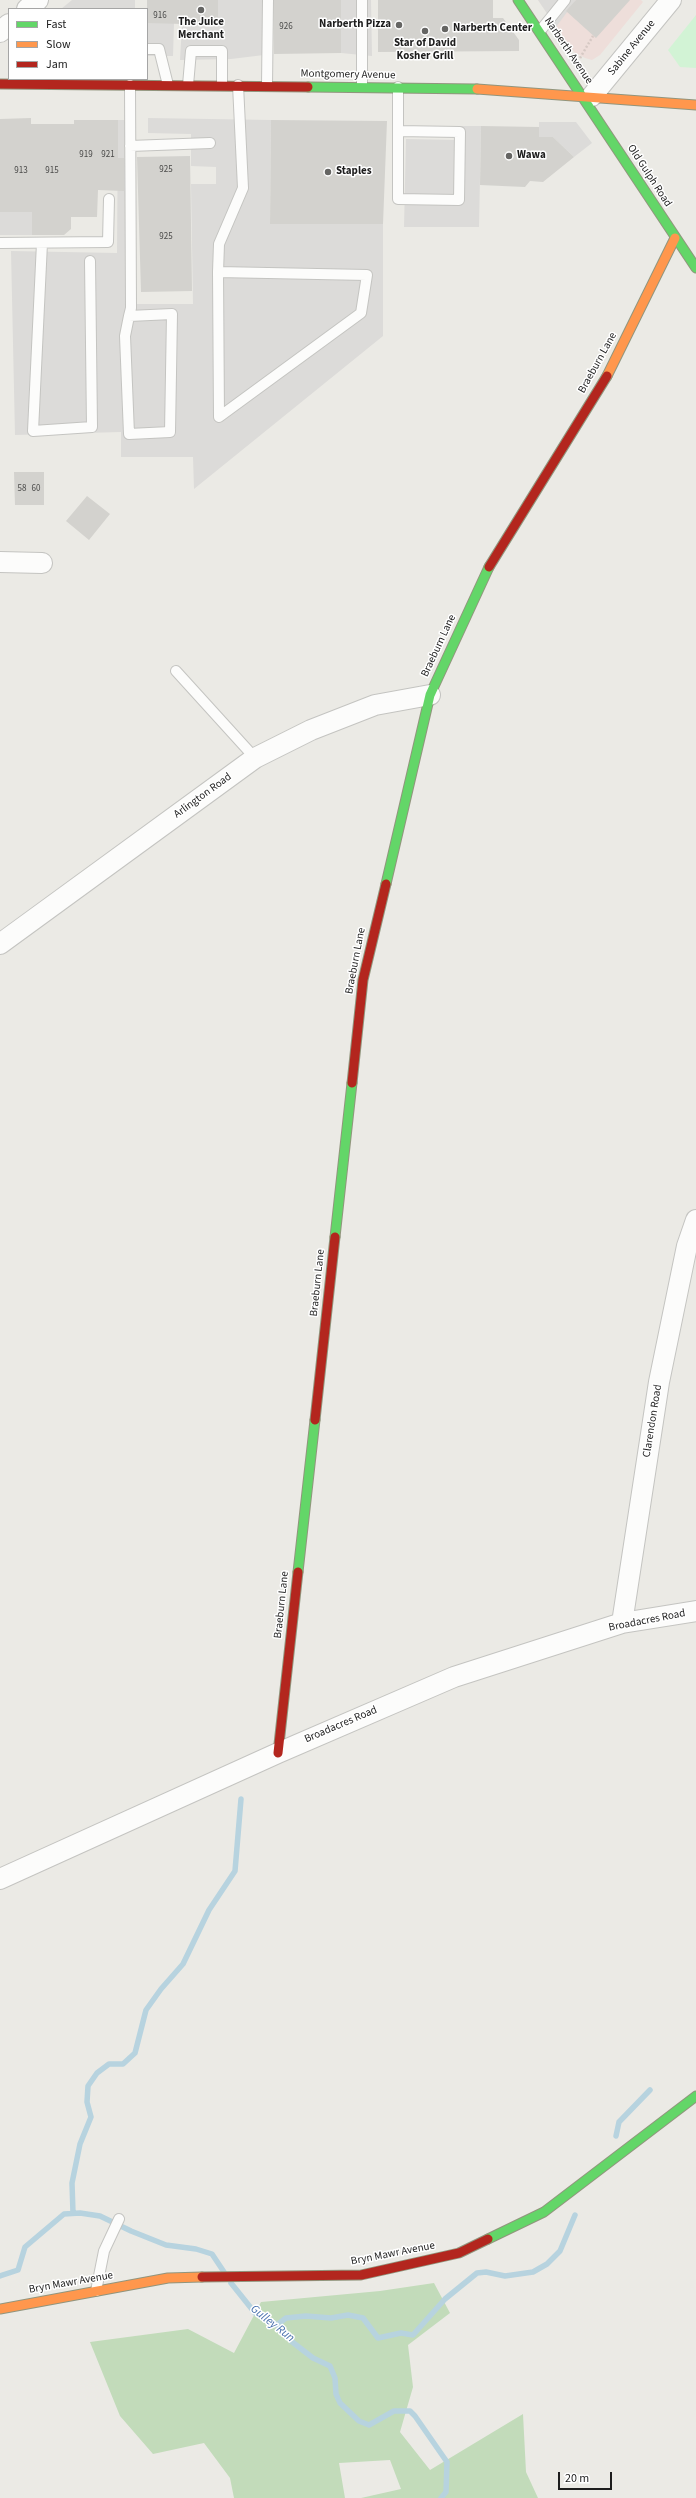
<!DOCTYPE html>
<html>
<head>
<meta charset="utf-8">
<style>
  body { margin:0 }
  #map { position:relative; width:696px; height:2498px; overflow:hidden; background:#ebeae5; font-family:"Source Sans 3",sans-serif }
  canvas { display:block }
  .legend { position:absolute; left:8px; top:8px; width:140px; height:72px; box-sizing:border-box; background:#fff; border:1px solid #a5a5a5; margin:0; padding:5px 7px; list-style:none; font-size:12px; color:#1d1d1d }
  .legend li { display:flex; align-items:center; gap:8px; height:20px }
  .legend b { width:20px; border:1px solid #a5a5a5 }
  .scale { position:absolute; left:558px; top:2472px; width:54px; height:18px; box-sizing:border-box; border:2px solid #1d1d1d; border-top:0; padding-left:5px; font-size:12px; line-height:14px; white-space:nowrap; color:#1d1d1d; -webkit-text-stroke:3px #fff; paint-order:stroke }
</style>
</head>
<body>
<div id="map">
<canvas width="696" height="2498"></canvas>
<ul class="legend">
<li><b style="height:5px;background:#63d668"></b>Fast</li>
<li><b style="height:5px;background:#ff974d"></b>Slow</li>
<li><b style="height:5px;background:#b3261e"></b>Jam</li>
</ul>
<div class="scale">20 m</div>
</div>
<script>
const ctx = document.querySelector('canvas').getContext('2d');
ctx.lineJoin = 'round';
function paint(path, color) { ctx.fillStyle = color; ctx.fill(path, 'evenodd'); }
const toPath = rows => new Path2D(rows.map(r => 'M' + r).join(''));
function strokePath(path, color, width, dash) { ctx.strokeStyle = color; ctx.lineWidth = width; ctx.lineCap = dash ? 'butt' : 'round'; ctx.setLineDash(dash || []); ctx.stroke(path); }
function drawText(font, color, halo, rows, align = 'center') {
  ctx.font = font + ' "Source Sans 3",sans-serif'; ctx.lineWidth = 3; ctx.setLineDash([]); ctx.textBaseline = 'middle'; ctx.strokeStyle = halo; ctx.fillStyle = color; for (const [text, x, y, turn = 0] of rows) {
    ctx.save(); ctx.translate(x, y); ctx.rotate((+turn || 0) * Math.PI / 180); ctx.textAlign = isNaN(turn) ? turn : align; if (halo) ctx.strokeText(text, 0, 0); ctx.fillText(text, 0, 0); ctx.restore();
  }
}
const commercial = toPath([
  [538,0,641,0,643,2,600,55,592,60,585,58,574,52]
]);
const forest = toPath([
  [434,2283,450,2313,408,2345,413,2387,400,2432,430,2470,523,2414,526,2472,538,2498,361,2498,401,2489,390,2460,339,2463,345,2498,234,2498,230,2478,204,2443,153,2454,120,2416,90,2342,188,2329,234,2353,261,2302,380,2291]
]);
const park = toPath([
  [696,15,696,68,680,67,668,50]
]);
const parking = toPath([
  [72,0,135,0,135,9,61,9],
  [218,0,272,0,272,54,231,59,180,60,182,25,218,25],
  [341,0,371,0,372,56,341,53],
  [538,0,576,0,556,27],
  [147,23,174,23,173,56,147,56],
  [148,118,271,120,270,223,383,224,383,336,194,489,193,457,121,457,121,432,15,435,11,251,117,253,118,120,125,120,126,304,193,304,191,184,216,184,216,167,191,166,191,134,148,133],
  [539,122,576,122,592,143,574,157,553,137,539,137],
  [458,126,481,126,479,227,404,227,406,139,457,140],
  [0,212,32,212,32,231,35,235,0,235]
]);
const stream = toPath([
  [616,2136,619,2122,650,2090],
  [73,2213,72,2183,80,2144,91,2117,87,2102,88,2086,97,2073,109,2064,123,2064,135,2053,146,2010,161,1989,183,1964,209,1910,235,1871,241,1799],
  [0,2276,18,2270,25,2247,64,2214,80,2213,100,2216,131,2231,166,2245,196,2249,212,2254,224,2272],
  [231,2283,255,2313,277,2325,291,2341,313,2358,330,2366,335,2378,336,2394,340,2403,359,2421,369,2425,394,2411,410,2411,415,2416,447,2462,446,2492,441,2498],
  [277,2325,286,2318,306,2316,331,2318,348,2315,363,2318,378,2338,401,2333,413,2335,445,2299,477,2273,486,2272,505,2276,533,2272,547,2264,560,2251,575,2215]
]);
const building = toPath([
  [147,0,218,0,218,25,147,23],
  [274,0,341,0,341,53,274,54],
  [378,0,493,0,493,18,503,18,519,40,519,51,378,52],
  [576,0,630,0,596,38,566,11],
  [31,118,31,124,74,124,74,120,118,120,118,158,124,158,124,191,98,190,97,217,71,217,71,229,64,235,32,235,32,212,0,212,0,119],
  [271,120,387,121,383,224,270,224],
  [481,126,539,127,539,137,553,137,574,157,543,182,530,181,525,187,480,185],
  [190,156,192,291,141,292,137,157],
  [14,472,44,472,44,505,15,505],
  [87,496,110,514,89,540,66,521]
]);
const path = toPath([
  [580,58,593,36]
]);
const lane = toPath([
  [540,31,565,0],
  [147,49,159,49,168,85],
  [188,85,191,51,222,51,222,85],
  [267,86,268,0],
  [362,86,362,0],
  [398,131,460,132,459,200,398,199,398,87],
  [130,146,210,143],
  [0,243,108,242,109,199],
  [42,243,33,431,92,427,90,261],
  [218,272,367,275,361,313,219,417,218,272,219,244,243,188,238,85],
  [129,316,172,314,170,432,129,434,125,336,129,316,131,308,130,85],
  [176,671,255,758],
  [96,2291,104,2251,119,2219]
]);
const street = toPath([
  [27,9,38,0],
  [0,32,9,24],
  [592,96,671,0],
  [0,562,42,563],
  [0,944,255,758,311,730,375,705,430,695],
  [622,1623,659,1382,687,1246,696,1220],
  [0,1879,278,1753,454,1677,622,1623,696,1611]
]);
const fast = toPath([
  [518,0,696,268],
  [308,87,477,89],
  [386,884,430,695,489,567],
  [335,1237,352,1083],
  [298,1572,315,1420],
  [488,2239,544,2212,696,2096]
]);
const slow = toPath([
  [477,89,696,105],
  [607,376,675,238],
  [0,2309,168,2278,202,2277]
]);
const jam = toPath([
  [0,84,308,87],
  [489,567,607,376],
  [352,1083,363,980,386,884],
  [315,1420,335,1237],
  [278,1753,298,1572],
  [202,2277,361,2275,459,2253,488,2239]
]);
const markers = [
  [201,10,4,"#656563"],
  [399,25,4,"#656563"],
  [445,29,4,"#656563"],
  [425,31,4,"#656563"],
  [509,156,4,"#656563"],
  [328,172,4,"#656563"]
];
const numberNames = [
  ["916",160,16],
  ["926",286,27],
  ["919",86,155],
  ["921",108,155],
  ["925",166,170],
  ["913",21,171],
  ["915",52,171],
  ["925",166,237],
  ["58",22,489],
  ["60",36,489]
];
const poiNames = [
  ["The Juice",201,23,"center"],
  ["Merchant",201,36,"center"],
  ["Narberth Pizza",391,25,"right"],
  ["Narberth Center",453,29],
  ["Star of David",425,44,"center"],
  ["Kosher Grill",425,57,"center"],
  ["Wawa",517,156],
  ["Staples",336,172]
];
const streetNames = [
  ["Sabine Avenue",632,48,-51],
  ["Narberth Avenue",568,51,56],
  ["Montgomery Avenue",348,75,1],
  ["Old Gulph Road",649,176,57],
  ["Braeburn Lane",598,363,-61],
  ["Braeburn Lane",439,646,-65],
  ["Arlington Road",203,796,-36],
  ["Braeburn Lane",356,961,-79],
  ["Braeburn Lane",318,1283,-84],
  ["Clarendon Road",653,1421,-81],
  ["Braeburn Lane",282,1605,-84],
  ["Broadacres Road",647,1621,-11],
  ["Broadacres Road",341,1725,-23],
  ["Bryn Mawr Avenue",393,2254,-11],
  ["Bryn Mawr Avenue",71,2283,-10]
];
const waterNames = [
  ["Gulley Run",272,2324,38]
];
paint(commercial, '#eededa');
paint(forest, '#c2dbba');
paint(park, '#d2f3d5');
paint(parking, '#dcdbd9');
strokePath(stream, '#b7d3df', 5.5);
paint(building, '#d3d2ce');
strokePath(lane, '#c4c4c1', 12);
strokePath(street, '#c4c4c1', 22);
strokePath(fast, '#91957d', 11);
strokePath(slow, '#91957d', 11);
strokePath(jam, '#91957d', 11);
strokePath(path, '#d6c9c4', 2.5, [2, 2]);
strokePath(lane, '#fcfcfb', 10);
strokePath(street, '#fcfcfb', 20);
strokePath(fast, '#63d668', 9);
strokePath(slow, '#ff974d', 9);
strokePath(jam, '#b3261e', 9);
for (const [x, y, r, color] of markers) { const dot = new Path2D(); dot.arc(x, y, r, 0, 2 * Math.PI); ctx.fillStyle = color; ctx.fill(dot); strokePath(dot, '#fff', 1.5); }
drawText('9px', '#4a4a49', null, numberNames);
drawText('bold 11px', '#1d1d1d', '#fff', poiNames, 'left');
drawText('11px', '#1d1d1d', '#fff', streetNames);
drawText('italic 12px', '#4870ad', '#fff', waterNames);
</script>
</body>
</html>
